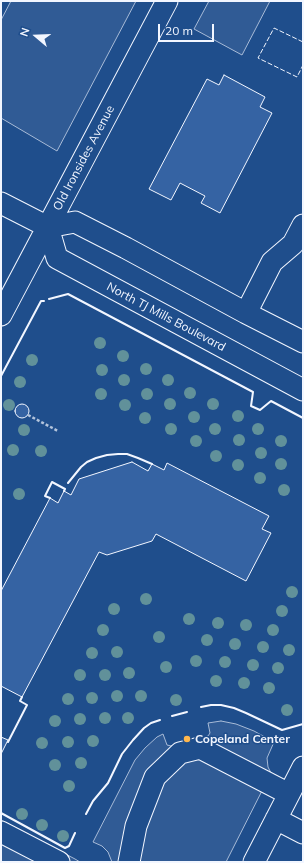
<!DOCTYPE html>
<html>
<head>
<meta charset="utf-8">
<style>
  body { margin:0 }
  #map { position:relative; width:304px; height:863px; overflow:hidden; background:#1f4e8c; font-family:Mulish,sans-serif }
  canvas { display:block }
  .frame { position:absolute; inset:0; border:2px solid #f2f6ff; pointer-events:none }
  .north { position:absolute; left:16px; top:16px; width:40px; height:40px; -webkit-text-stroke:3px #1f4e8c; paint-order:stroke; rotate:289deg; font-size:11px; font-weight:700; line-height:16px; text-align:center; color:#f2f6ff }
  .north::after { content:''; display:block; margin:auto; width:14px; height:18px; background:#f2f6ff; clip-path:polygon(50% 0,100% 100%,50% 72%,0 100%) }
  .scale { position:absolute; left:158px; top:24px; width:56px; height:18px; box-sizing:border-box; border:2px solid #f2f6ff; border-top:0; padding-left:5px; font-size:12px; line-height:14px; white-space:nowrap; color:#f2f6ff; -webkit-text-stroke:3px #1f4e8c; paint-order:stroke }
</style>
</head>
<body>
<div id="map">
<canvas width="304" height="863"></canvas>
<div class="frame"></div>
<div class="north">N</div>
<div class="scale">20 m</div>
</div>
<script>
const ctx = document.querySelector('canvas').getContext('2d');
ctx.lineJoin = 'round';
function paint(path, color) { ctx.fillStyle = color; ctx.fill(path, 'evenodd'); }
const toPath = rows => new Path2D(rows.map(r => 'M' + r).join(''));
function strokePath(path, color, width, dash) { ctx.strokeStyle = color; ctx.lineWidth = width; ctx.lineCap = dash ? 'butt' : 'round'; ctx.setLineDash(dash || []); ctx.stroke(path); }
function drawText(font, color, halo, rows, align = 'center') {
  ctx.font = font + ' Mulish,sans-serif'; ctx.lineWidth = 3; ctx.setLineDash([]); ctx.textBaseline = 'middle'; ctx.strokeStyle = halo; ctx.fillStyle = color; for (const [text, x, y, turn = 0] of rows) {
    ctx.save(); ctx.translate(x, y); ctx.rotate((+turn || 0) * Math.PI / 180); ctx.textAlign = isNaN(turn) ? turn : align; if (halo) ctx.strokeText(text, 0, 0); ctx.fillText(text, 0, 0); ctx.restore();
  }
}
const parking = toPath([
  [11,1,136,1,57,151,1,118,1,20,11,1],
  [209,1,270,1,242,55,194,29,209,1],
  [221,721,236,724,254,731,274,742,267,758,268,767,271,773,226,862,112,862,108,852,102,846,93,842,135,760,145,748,157,737,163,734,167,745,171,746,208,736,210,733,208,723,221,721],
  [1,820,75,859,80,862,1,862,1,820]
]);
const building = toPath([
  [224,75,265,97,260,107,272,113,220,213,201,203,205,196,180,183,171,200,149,189,207,79,219,85,224,75],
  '15 411a7 7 0 1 1 14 0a7 7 0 1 1-14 0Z',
  [132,462,148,471,152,464,164,470,167,463,269,516,262,529,271,533,246,581,156,534,152,541,107,555,99,552,22,697,1,686,1,591,50,498,58,503,64,491,71,495,79,479,132,462],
  [1,737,8,740,1,754,1,737]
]);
const path = toPath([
  [28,415,58,431]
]);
const minor = toPath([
  [1,203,48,227,75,222,126,248,246,313,303,342],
  [48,227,57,258,303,390],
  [246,313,272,262,293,244,303,225],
  [1,315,167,1],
  [276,819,303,833],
  [1,832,59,862],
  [129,862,136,826,155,777,180,753,200,748,289,794],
  [254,862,303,767]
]);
const fence = toPath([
  [303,42,274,28,258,58,297,77,303,65]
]);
const wall = toPath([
  [49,299,68,294,253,392,251,406,260,410,271,401,303,418],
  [1,376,41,301,44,301],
  [68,483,81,467,87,462,96,458,107,455,118,454,127,454,138,458,152,464],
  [50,498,45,496,52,482,65,489,64,491],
  [201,707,211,705,221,705,234,708,246,713,282,730,303,724],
  [172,716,187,712],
  [8,742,27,705,20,701,22,697],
  [1,813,65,848,69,846,75,833],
  [86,814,93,801,108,783,122,754,133,740,144,728,151,723,160,720]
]);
const trees = [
  [100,343],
  [123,356],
  [32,360],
  [146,369],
  [102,370],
  [124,380],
  [168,380],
  [20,382],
  [190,393],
  [101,394],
  [147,394],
  [170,404],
  [213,404],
  [9,405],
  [125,405],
  [238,416],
  [194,417],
  [145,418],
  [171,429],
  [215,429],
  [258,429],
  [24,430],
  [239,440],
  [196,441],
  [281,441],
  [13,450],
  [41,451],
  [261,453],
  [216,456],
  [281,464],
  [238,465],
  [260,478],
  [284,490],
  [19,494],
  [292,592],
  [146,599],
  [114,609],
  [282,611],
  [189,619],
  [218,623],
  [246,625],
  [103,630],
  [273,630],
  [159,637],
  [207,640],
  [235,644],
  [263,647],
  [289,650],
  [117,652],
  [92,653],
  [196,661],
  [225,662],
  [253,665],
  [166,667],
  [278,668],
  [129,673],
  [80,675],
  [105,675],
  [216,681],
  [244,683],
  [269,688],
  [117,696],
  [141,696],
  [92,698],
  [68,699],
  [176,700],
  [287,710],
  [105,718],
  [128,718],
  [80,719],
  [55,721],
  [93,741],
  [68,742],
  [42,743],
  [81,763],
  [55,765],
  [69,786],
  [22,814],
  [42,825],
  [63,836]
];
const markers = [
  [187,739,4,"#ffb74d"]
];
const streetNames = [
  ["Old Ironsides Avenue",84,158,-62],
  ["North TJ Mills Boulevard",166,317,28]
];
const poiNames = [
  ["Copeland Center",195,739]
];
paint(parking, '#305b95');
strokePath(parking, '#a8bbd7', 1);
paint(building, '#3563a3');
strokePath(building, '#f2f6ff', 1);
strokePath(minor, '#f2f6ff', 23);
strokePath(path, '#b3c4dc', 2.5, [3, 2]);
strokePath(minor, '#1f4e8c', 21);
strokePath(fence, '#f2f6ff', 1, [5, 2]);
strokePath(wall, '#f2f6ff', 2);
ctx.fillStyle = '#61919a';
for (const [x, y] of trees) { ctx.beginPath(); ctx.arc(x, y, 6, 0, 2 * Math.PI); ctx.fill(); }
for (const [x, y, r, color] of markers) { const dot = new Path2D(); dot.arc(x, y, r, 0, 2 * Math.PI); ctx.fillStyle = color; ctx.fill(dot); strokePath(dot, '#1f4e8c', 1.5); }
drawText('12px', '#f2f6ff', '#1f4e8c', streetNames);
drawText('bold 12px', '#f2f6ff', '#1f4e8c', poiNames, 'left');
</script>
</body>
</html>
